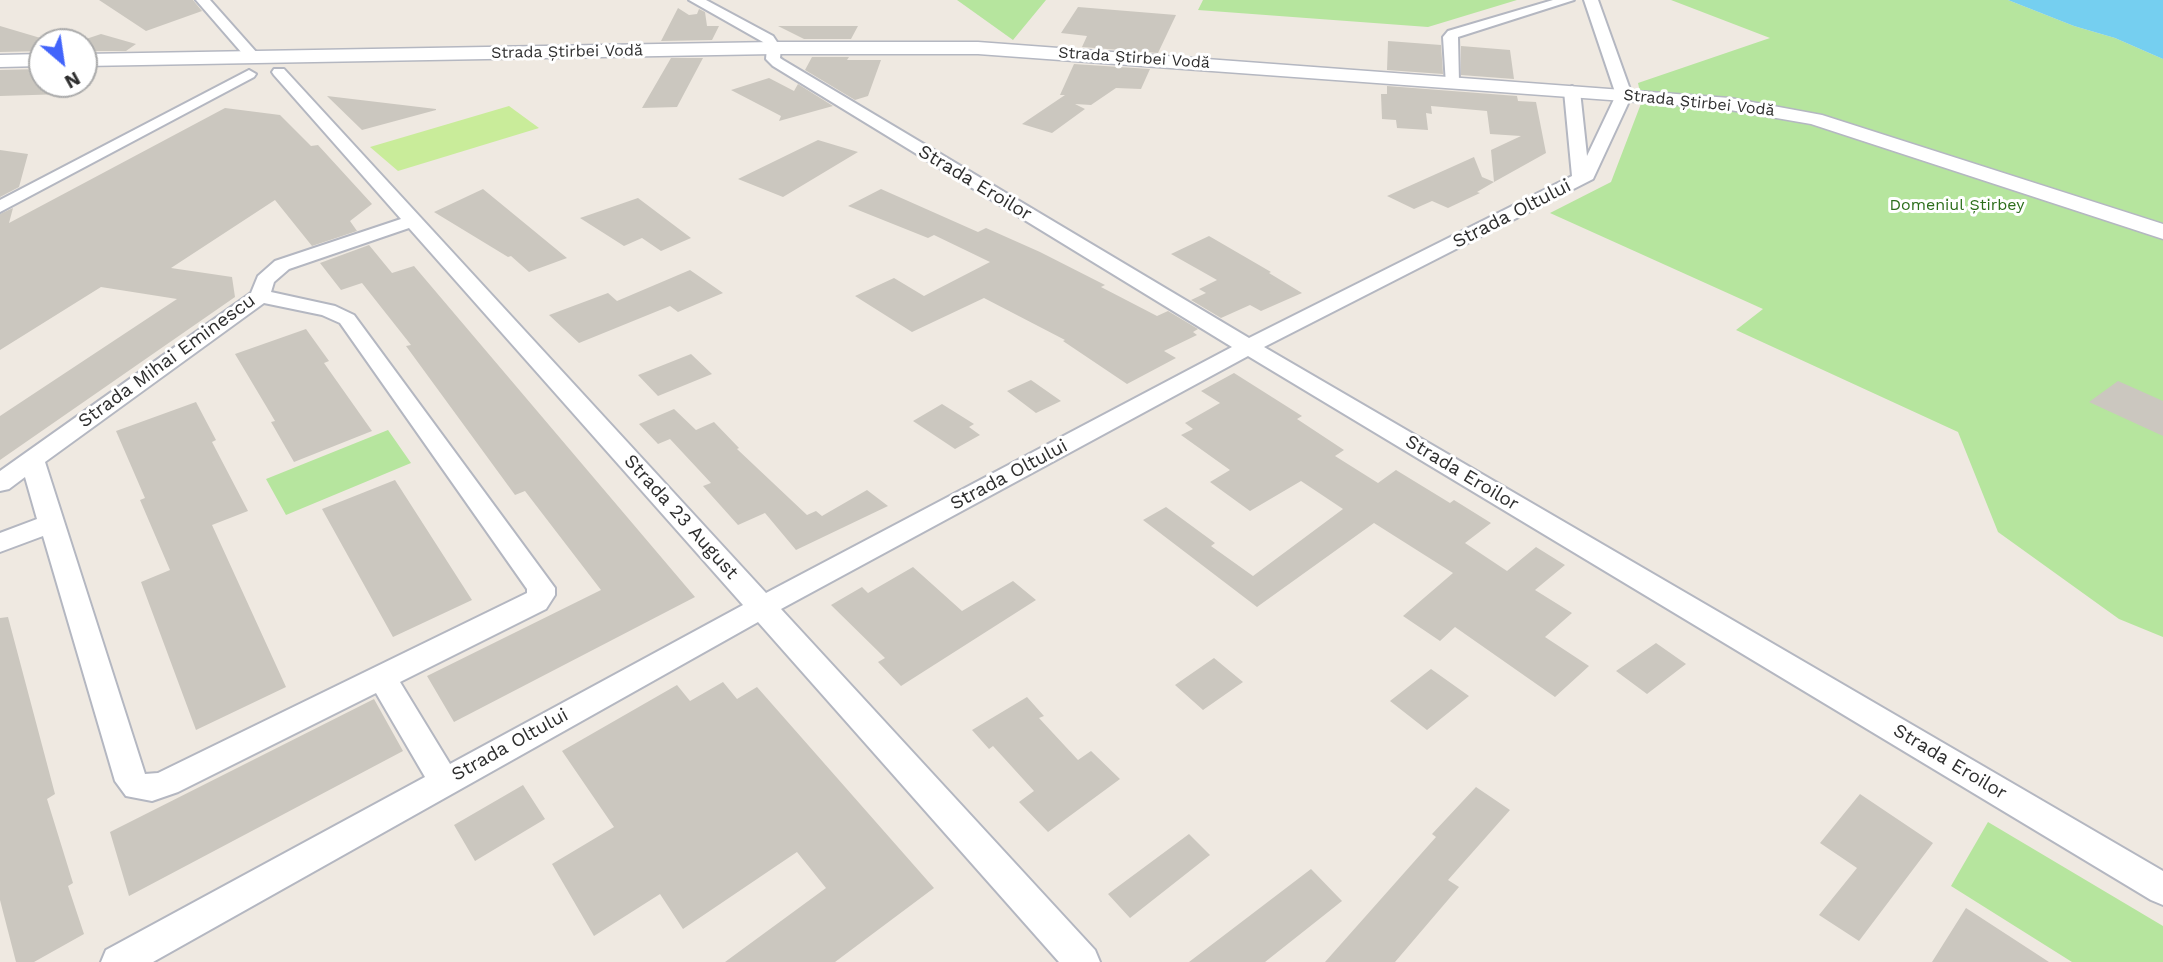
<!DOCTYPE html>
<html>
<head>
<meta charset="utf-8">
<style>
  body { margin:0 }
  #map { position:relative; width:2163px; height:962px; overflow:hidden; background:#efe9e1; font-family:"Work Sans",sans-serif }
  canvas { display:block }
  .north { position:absolute; left:28px; top:28px; width:70px; height:70px; box-sizing:border-box; background:#fff; border:2px solid #ababab; border-radius:50%; rotate:151deg; font-size:19px; font-weight:700; line-height:28px; text-align:center; color:#2e2e2e }
  .north::after { content:''; display:block; margin:auto; width:24px; height:32px; background:#4264fb; clip-path:polygon(50% 0,100% 100%,50% 72%,0 100%) }
</style>
</head>
<body>
<div id="map">
<canvas width="2163" height="962"></canvas>
<div class="north">N</div>
</div>
<script>
const ctx = document.querySelector('canvas').getContext('2d');
ctx.lineJoin = 'round';
function paint(path, color) { ctx.fillStyle = color; ctx.fill(path, 'evenodd'); }
const toPath = rows => new Path2D(rows.map(r => 'M' + r).join(''));
function strokePath(path, color, width, dash) { ctx.strokeStyle = color; ctx.lineWidth = width; ctx.lineCap = dash ? 'butt' : 'round'; ctx.setLineDash(dash || []); ctx.stroke(path); }
function drawText(font, color, halo, rows, align = 'center') {
  ctx.font = font + ' "Work Sans",sans-serif'; ctx.lineWidth = 6; ctx.setLineDash([]); ctx.textBaseline = 'middle'; ctx.strokeStyle = halo; ctx.fillStyle = color; for (const [text, x, y, turn = 0] of rows) {
    ctx.save(); ctx.translate(x, y); ctx.rotate((+turn || 0) * Math.PI / 180); ctx.textAlign = isNaN(turn) ? turn : align; if (halo) ctx.strokeText(text, 0, 0); ctx.fillText(text, 0, 0); ctx.restore();
  }
}
const green = toPath([
  [957,0,1046,0,1013,40],
  [1203,0,1517,0,1428,27,1198,10],
  [1671,0,2008,0,2074,26,2115,38,2163,59,2163,637,2119,619,1998,532,1958,432,1736,330,1763,309,1550,213,1611,182,1642,101,1638,83,1770,38],
  [388,430,411,463,286,515,266,479],
  [1988,822,2163,926,2163,962,2072,962,1951,886]
]);
const pitch = toPath([
  [509,106,539,128,398,171,370,147]
]);
const water = toPath([
  [2008,0,2163,0,2163,59,2115,38,2074,26]
]);
const building = toPath([
  [99,0,193,0,202,11,146,31],
  [1078,7,1176,15,1158,53,1082,47,1087,36,1061,33],
  [678,8,689,15,697,14,699,9,705,12,707,26,719,26,712,40,661,41],
  [0,26,54,42,42,42,42,51,0,52],
  [778,26,858,26,851,39,804,39],
  [101,34,136,44,126,51,84,51,84,42,77,42],
  [1388,41,1441,45,1443,74,1387,70],
  [1461,46,1510,50,1514,79,1461,75],
  [812,57,849,57,847,60,881,60,868,96,855,100,805,70],
  [671,58,703,58,677,107,642,108],
  [1074,64,1150,69,1141,89,1116,88,1091,105,1075,104,1085,109,1052,133,1022,124,1065,95,1060,95],
  [42,69,42,84,80,84,65,94,0,96,0,70],
  [769,78,794,91,798,84,833,106,779,121,781,116,731,90],
  [1387,86,1517,96,1518,101,1536,102,1546,153,1494,182,1491,150,1521,136,1490,134,1487,111,1431,106,1432,114,1426,113,1428,130,1397,128,1396,120,1382,119,1381,94,1387,94],
  [327,96,436,109,436,110,362,130],
  [225,108,280,115,311,146,318,145,372,204,350,221,357,231,312,246,275,200,171,268,232,277,235,297,0,460,0,416,177,299,101,287,0,350,0,214,13,208,9,223],
  [818,140,858,152,783,197,738,179],
  [0,150,28,154,19,187,0,197],
  [1474,157,1482,177,1494,182,1477,192,1480,193,1448,208,1432,201,1414,209,1387,196],
  [483,189,567,258,529,272,511,256,508,257,434,212],
  [881,189,978,232,986,228,1040,252,1105,285,1101,287,1157,316,1168,311,1198,329,1193,332,1197,335,1164,351,1176,358,1127,384,1063,341,1065,340,984,298,912,332,855,296,894,278,924,296,990,262,934,235,928,238,848,206],
  [638,198,691,238,661,251,642,238,624,246,580,218],
  [1209,236,1271,272,1269,273,1302,293,1261,311,1250,305,1221,318,1191,300,1206,293,1199,289,1217,280,1171,254],
  [369,245,392,273,414,266,695,597,454,722,427,676,601,590,525,491,515,495,406,346,411,345,362,283,341,290,320,263],
  [690,270,723,293,678,312,670,306,579,343,549,315,608,293,617,301],
  [306,329,329,361,324,363,372,431,294,462,271,422,275,421,235,354],
  [691,354,712,374,658,396,638,375],
  [1234,373,1302,416,1297,419,1344,450,1335,456,1378,483,1396,470,1450,503,1454,500,1491,523,1465,543,1507,571,1536,547,1565,565,1535,590,1572,613,1545,637,1589,666,1555,697,1455,627,1440,641,1403,616,1453,573,1374,523,1257,607,1143,520,1166,507,1215,543,1211,546,1253,576,1343,509,1301,481,1250,511,1210,482,1230,470,1181,435,1193,429,1185,423,1220,403,1201,391],
  [1031,380,1061,401,1036,413,1007,391],
  [2118,381,2163,401,2163,436,2089,402],
  [196,402,216,440,212,442,248,511,212,525,286,687,196,730,141,582,170,570,140,500,145,498,116,431],
  [942,404,974,424,969,427,980,435,955,449,913,421],
  [674,409,696,430,714,422,739,448,737,449,807,515,816,511,822,516,867,490,888,506,796,550,765,513,738,525,703,486,711,483,670,439,658,444,639,424],
  [395,480,472,600,393,637,322,509],
  [913,567,962,611,1013,581,1036,600,901,686,878,662,885,658,831,605,862,587,868,593],
  [8,617,55,794,47,799,73,883,68,886,84,934,34,962,16,962,0,900,0,618],
  [1656,643,1686,664,1647,694,1616,671],
  [1214,658,1243,682,1203,710,1175,685],
  [1431,669,1469,696,1427,730,1390,701],
  [723,682,737,699,757,687,934,888,835,962,725,962,826,888,797,852,683,929,660,894,594,936,552,864,614,827,562,751,677,685,690,701],
  [1027,697,1044,716,1039,718,1078,760,1091,751,1120,779,1048,832,1019,802,1034,791,993,746,989,749,972,730],
  [374,699,403,751,129,896,110,832],
  [523,785,545,819,475,861,454,825],
  [1476,787,1510,810,1448,880,1459,887,1395,962,1325,962,1436,837,1432,834],
  [1860,794,1933,843,1859,941,1819,915,1857,868,1820,843],
  [1189,834,1210,855,1130,918,1108,894],
  [1311,869,1342,901,1265,962,1189,962],
  [1966,908,2049,962,1932,962]
]);
const minor = toPath([
  [196,0,210,0,258,54,260,57,258,60,248,60,196,0],
  [689,0,706,0,773,36,781,48,780,58,783,60,1249,338,1572,176,1564,91,1572,86,1580,91,1587,156,1616,95,1584,0,1598,0,1632,95,1593,179,1264,347,2163,871,2163,905,2151,900,1248,356,781,609,1095,950,1100,962,1059,962,758,622,153,962,101,962,106,950,425,777,376,693,178,792,152,801,126,796,115,781,43,536,0,552,0,533,37,519,25,477,9,489,0,491,0,471,251,293,258,276,275,261,401,219,274,75,272,72,274,69,284,69,766,593,1232,347,773,66,766,59,767,48,763,42,689,0],
  [409,228,743,605,450,764,400,682,546,609,555,595,555,588,354,315,335,306,271,292,274,282,289,269,409,228],
  [264,303,322,315,340,323,527,589,527,593,158,773,145,774,45,462,264,303],
  [1553,0,1574,0,1458,37,1459,82,1451,87,1446,85,1443,37,1448,31,1553,0],
  [249,70,256,74,254,77,0,212,0,200,249,70]
]);
const tertiary = toPath([
  [774,42,978,42,1730,98,1822,115,2163,224,2163,239,1811,124,1730,110,1679,105,978,54,774,54,84,66,84,54,774,42],
  [42,54,42,66,0,67,0,55,42,54]
]);
const farStreetnames = [
  ["Strada Știrbei Vodă",567,52,-1],
  ["Strada Știrbei Vodă",1134,58,4],
  ["Strada Știrbei Vodă",1699,103,6]
];
const farParknames = [
  ["Domeniul Știrbey",1957,205]
];
const streetNames = [
  ["Strada Eroilor",975,183,31],
  ["Strada Oltului",1512,214,-27],
  ["Strada Mihai Eminescu",167,361,-36],
  ["Strada Eroilor",1462,473,31],
  ["Strada Oltului",1009,475,-28],
  ["Strada 23 August",681,517,48],
  ["Strada Oltului",510,745,-29],
  ["Strada Eroilor",1950,762,31]
];
paint(green, '#b6e59e');
paint(pitch, '#c9ec9a');
paint(water, '#75cff0');
paint(building, '#cbc7bf');
strokePath(minor, '#b4b7c1', 4);
strokePath(tertiary, '#b4b7c1', 3);
paint(minor, '#fff');
paint(tertiary, '#fff');
drawText('16px', '#2e2e2e', '#fff', farStreetnames);
drawText('16px', '#2c6e1b', '#fff', farParknames);
drawText('19px', '#2e2e2e', '#fff', streetNames);
</script>
</body>
</html>
